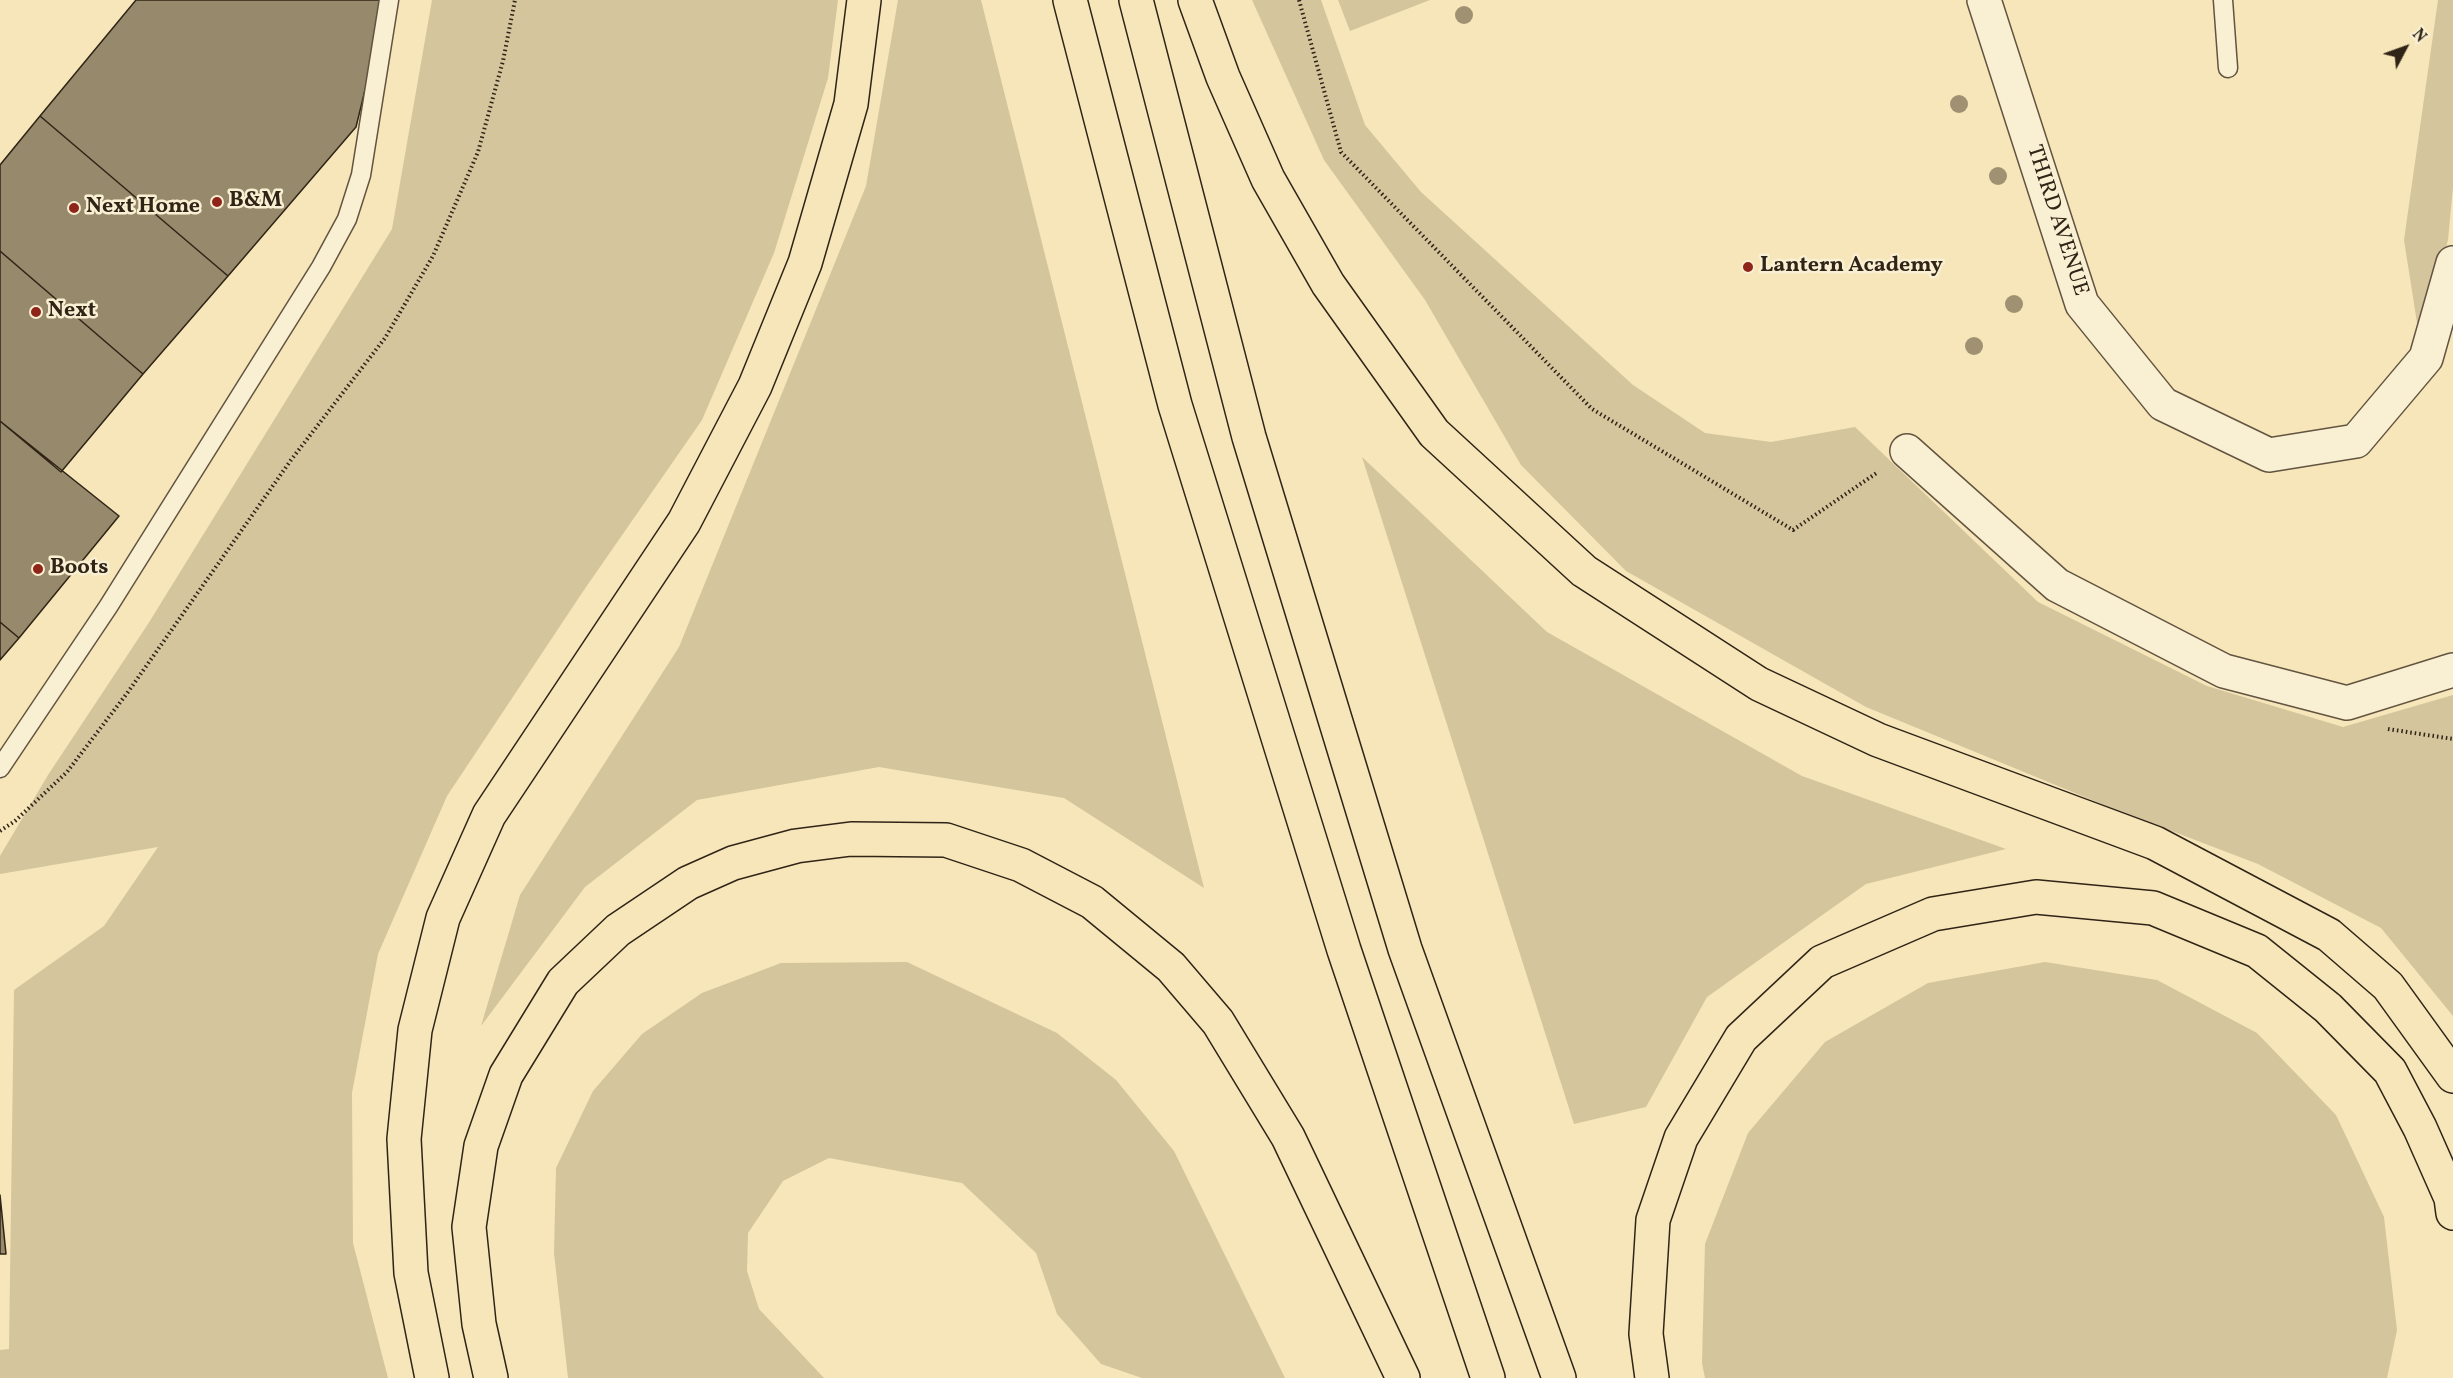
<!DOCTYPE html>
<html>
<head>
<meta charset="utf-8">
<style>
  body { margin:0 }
  #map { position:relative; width:2453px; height:1378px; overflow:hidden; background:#f6e6b9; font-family:Vollkorn,serif }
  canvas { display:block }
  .north { position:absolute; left:2375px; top:18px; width:60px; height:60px; -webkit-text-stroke:4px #f9efd2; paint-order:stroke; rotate:49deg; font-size:16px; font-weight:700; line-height:24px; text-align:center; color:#302417 }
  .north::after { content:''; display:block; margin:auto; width:21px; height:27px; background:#302417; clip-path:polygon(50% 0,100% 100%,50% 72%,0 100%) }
</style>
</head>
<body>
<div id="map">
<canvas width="2453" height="1378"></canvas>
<div class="north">N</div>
</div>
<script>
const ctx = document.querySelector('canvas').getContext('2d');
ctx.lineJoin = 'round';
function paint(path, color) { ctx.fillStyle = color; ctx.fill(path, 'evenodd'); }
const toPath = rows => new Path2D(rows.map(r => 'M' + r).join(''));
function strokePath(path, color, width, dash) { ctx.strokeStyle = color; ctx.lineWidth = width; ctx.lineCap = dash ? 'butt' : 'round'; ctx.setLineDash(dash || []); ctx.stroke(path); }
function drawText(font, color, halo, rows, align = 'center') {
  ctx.font = font + ' Vollkorn,serif'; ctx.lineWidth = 5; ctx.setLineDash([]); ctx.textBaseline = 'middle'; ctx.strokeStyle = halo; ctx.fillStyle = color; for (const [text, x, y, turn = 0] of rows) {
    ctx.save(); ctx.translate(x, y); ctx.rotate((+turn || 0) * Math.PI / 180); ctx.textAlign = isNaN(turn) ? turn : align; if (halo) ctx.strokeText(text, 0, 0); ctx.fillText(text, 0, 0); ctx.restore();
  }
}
const green = toPath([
  [432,0,838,0,828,78,774,253,702,420,584,590,447,796,378,954,352,1093,353,1243,388,1378,0,1378,0,1350,9,1349,14,990,104,926,158,847,0,874,0,856,48,775,148,624,392,229],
  [898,0,981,0,1204,888,1064,798,879,767,697,800,585,887,481,1026,520,895,679,647,866,186],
  [1252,0,1321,0,1365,125,1421,192,1633,385,1705,433,1771,442,1855,427,2038,602,2207,686,2343,727,2453,695,2453,1016,2381,928,2258,864,2109,807,1866,707,1626,571,1521,465,1425,300,1324,160],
  [1338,0,1430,0,1350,31],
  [2438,0,2453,0,2453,187,2448,240,2420,342,2404,240],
  [1362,457,1547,632,1802,776,2006,849,1866,884,1707,997,1646,1107,1574,1124],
  [907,962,1057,1033,1116,1080,1174,1151,1285,1378,1142,1378,1101,1364,1057,1314,1036,1253,962,1183,829,1158,783,1181,748,1233,747,1271,759,1309,824,1378,568,1378,554,1253,556,1168,593,1091,642,1034,702,993,781,963],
  [2045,962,2157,980,2257,1033,2336,1115,2384,1217,2397,1330,2387,1378,1705,1378,1702,1363,1705,1244,1748,1133,1825,1042,1928,983]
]);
const building = toPath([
  [136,0,381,0,368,78,356,127,228,276,40,116,136,0],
  [40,116,228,276,143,374,0,251,0,165,40,116],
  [0,251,143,374,61,472,0,421,0,251],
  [0,421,119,516,19,638,0,622,0,421],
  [0,622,19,638,0,660,0,622],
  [0,1195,6,1254,0,1254,0,1195]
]);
const path = toPath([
  [1299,0,1341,152,1592,409,1793,530,1878,472],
  [2388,729,2453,739],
  [0,831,15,821,67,772,128,692,291,460,385,338,433,256,478,152,503,61,515,0]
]);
const service = toPath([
  [2223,0,2228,68],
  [0,768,108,607,321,267,347,219,361,175,389,0]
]);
const minor = toPath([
  [1984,0,2082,304,2163,404,2269,455,2356,441,2426,358,2453,263],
  [1907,451,2057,585,2224,671,2347,703,2453,670]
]);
const motorway = toPath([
  [1070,0,1175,405,1344,950,1488,1378],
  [1136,0,1249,437,1405,949,1559,1378],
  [1195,0,1223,77,1268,179,1328,284,1434,433,1584,571,1759,684,1878,740,2155,843,2329,935,2388,986,2453,1076],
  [432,1378,411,1273,404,1139,415,1030,443,918,489,815,684,522,755,386,805,263,851,104,864,0],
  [491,1378,479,1324,469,1227,481,1146,506,1075,563,982,618,930,688,883,733,863,796,846,851,839,946,840,1021,865,1092,902,1171,967,1218,1022,1288,1137,1403,1378],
  [1652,1378,1646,1334,1653,1220,1681,1138,1741,1038,1822,962,1933,914,2036,897,2153,908,2257,951,2328,1008,2390,1071,2420,1128,2451,1198,2453,1213]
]);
const trees = [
  [1464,15],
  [1959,104],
  [1998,176],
  [2014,304],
  [1974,346]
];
const markers = [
  [217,202,6,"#8f2418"],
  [74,208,6,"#8f2418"],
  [1748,267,6,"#8f2418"],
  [36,312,6,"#8f2418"],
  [38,569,6,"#8f2418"]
];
const poiNames = [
  ["B&M",229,202],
  ["Next Home",86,208],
  ["Lantern Academy",1760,267],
  ["Next",48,312],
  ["Boots",50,569]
];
const streetNames = [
  ["THIRD AVENUE",2056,221,72]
];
paint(green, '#d4c59d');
paint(building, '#97896b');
strokePath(building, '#302417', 1.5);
strokePath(service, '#625440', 21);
strokePath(minor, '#625440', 36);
strokePath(motorway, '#302417', 36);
strokePath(path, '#302417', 4, [1.5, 3]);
strokePath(service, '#f9efd2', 18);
strokePath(minor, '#f9efd2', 33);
strokePath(motorway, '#f6e6b9', 33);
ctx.fillStyle = '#a09172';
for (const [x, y] of trees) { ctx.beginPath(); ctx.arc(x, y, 9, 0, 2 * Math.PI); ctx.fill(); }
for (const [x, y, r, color] of markers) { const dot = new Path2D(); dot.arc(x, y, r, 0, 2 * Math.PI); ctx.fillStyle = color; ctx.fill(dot); strokePath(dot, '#f9efd2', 2); }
drawText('bold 22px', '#302417', '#f9efd2', poiNames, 'left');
drawText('22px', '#302417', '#f9efd2', streetNames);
</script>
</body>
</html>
